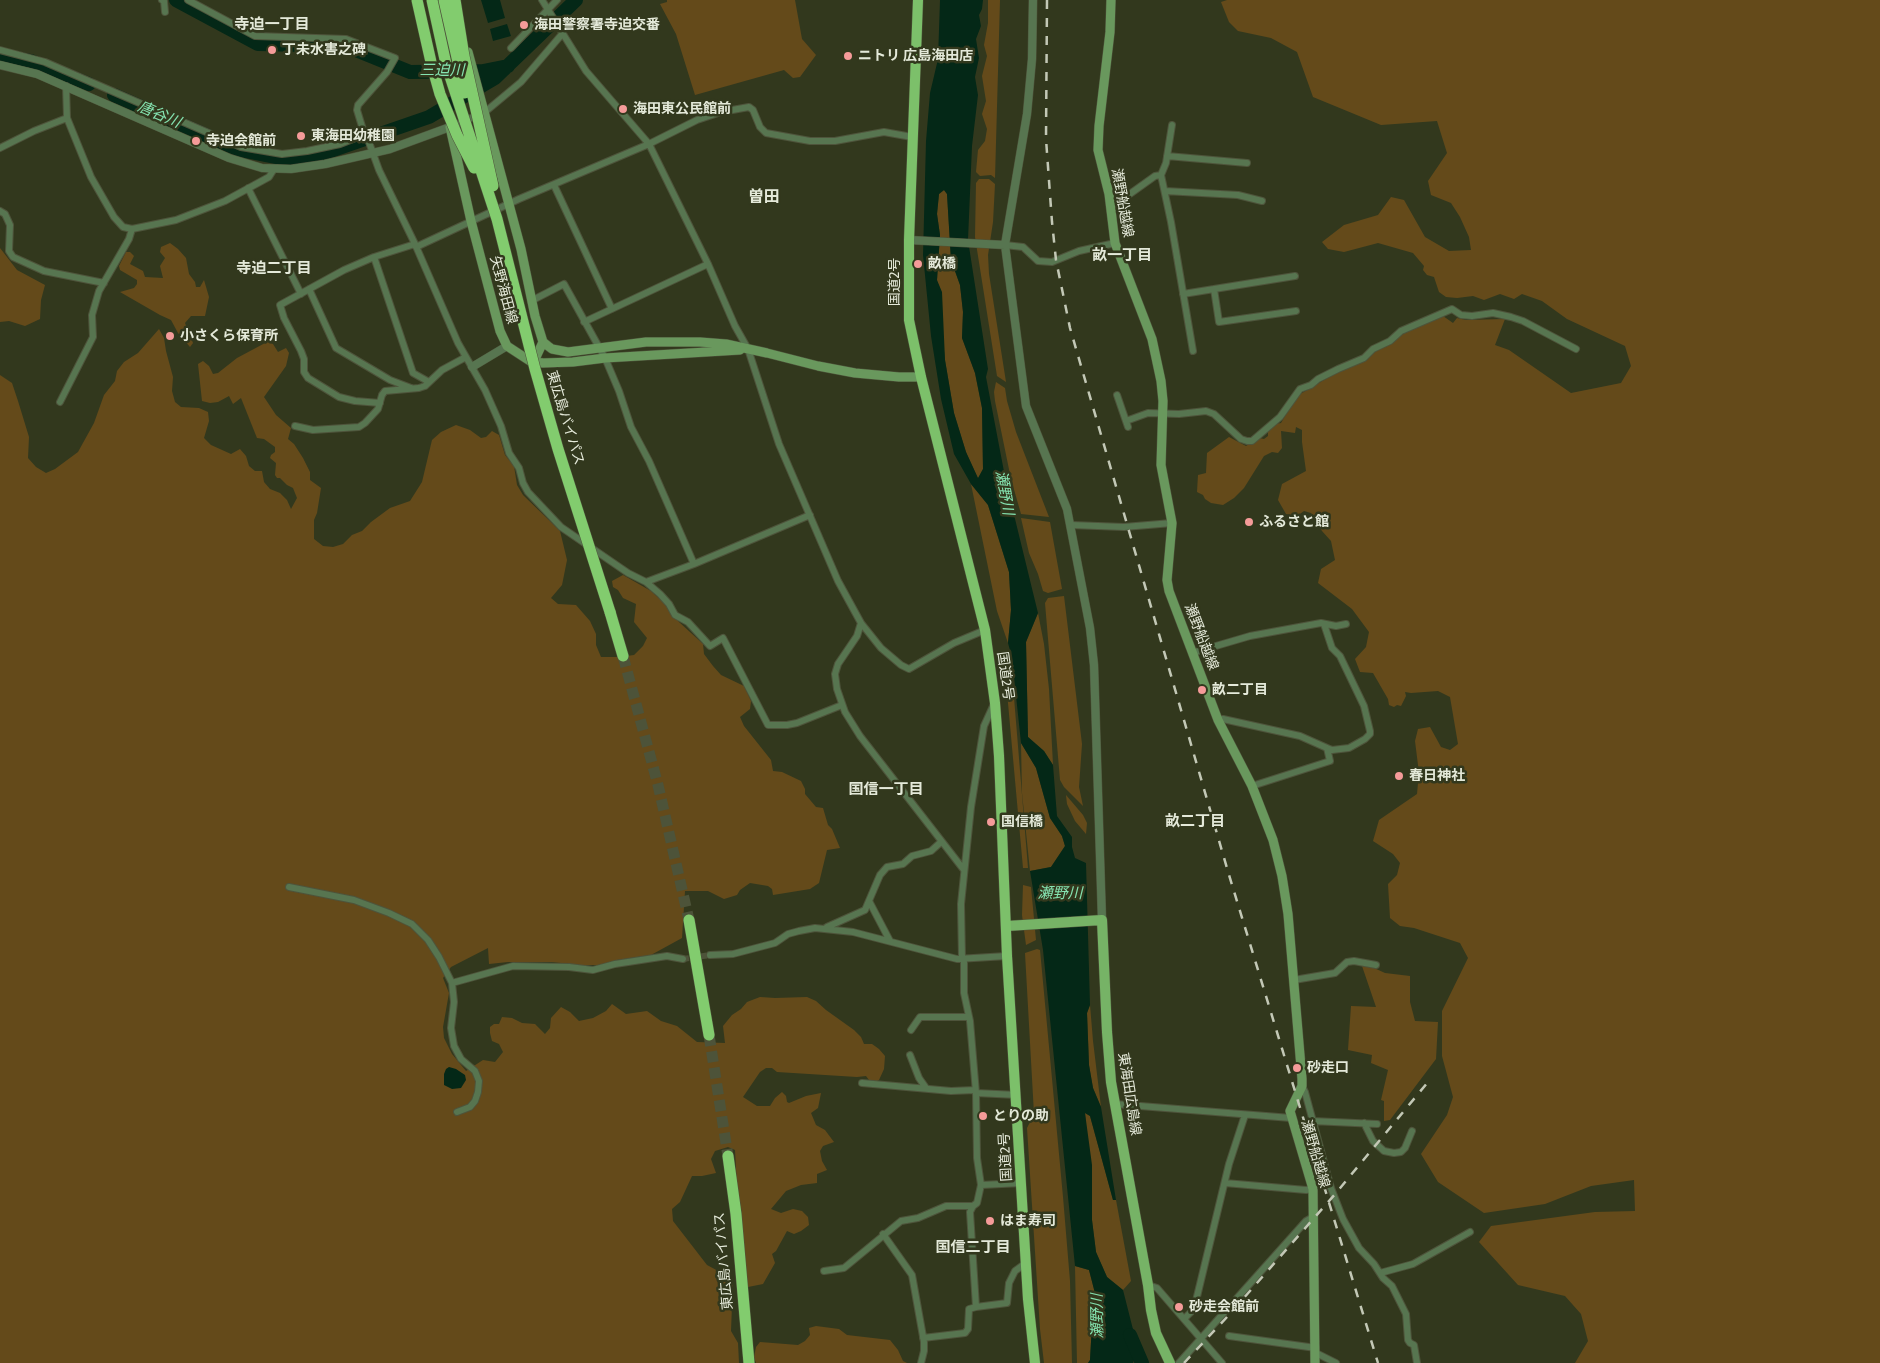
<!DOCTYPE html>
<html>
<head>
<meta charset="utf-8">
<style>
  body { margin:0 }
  canvas { display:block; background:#32381d }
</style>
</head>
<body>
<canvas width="1880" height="1363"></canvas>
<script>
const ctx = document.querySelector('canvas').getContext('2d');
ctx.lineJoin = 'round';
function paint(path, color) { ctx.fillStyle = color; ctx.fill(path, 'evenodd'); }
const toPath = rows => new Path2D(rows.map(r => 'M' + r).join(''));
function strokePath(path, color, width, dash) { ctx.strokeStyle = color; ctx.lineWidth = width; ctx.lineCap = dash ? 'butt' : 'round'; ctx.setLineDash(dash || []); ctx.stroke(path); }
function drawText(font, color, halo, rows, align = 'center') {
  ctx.font = font + ' "Fira Sans","Noto Sans JP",sans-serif'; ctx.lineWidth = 5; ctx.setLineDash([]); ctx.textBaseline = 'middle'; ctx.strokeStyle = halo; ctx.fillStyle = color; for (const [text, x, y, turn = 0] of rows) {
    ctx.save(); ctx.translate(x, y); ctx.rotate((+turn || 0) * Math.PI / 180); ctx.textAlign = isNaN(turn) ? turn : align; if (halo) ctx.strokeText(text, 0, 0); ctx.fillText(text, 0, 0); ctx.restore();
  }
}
const green = toPath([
  [667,0,795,0,802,39,816,55,800,77,793,78,784,70,695,95,676,34,660,4,667,2],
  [988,0,1000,0,995,178,991,175,980,176,976,172,978,150,985,141,987,129,982,114,986,101,982,76,987,56,984,45,988,23],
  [1227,0,1880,0,1880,1363,1575,1363,1588,1341,1581,1314,1565,1296,1518,1285,1479,1242,1491,1226,1595,1212,1635,1211,1634,1180,1591,1186,1545,1204,1484,1213,1438,1182,1421,1154,1447,1115,1453,1097,1442,1056,1442,1011,1468,958,1460,943,1414,928,1400,926,1390,918,1388,884,1397,875,1400,863,1393,854,1373,841,1379,820,1417,794,1419,773,1415,741,1418,729,1430,727,1441,747,1450,750,1458,744,1450,697,1438,691,1411,693,1405,692,1406,696,1401,706,1397,705,1394,707,1389,705,1388,699,1373,673,1360,672,1355,659,1366,647,1369,632,1352,609,1318,583,1321,569,1335,560,1331,541,1322,531,1311,513,1304,511,1297,516,1286,514,1278,500,1282,484,1306,471,1302,442,1302,430,1296,427,1295,433,1281,431,1282,448,1278,453,1272,452,1264,456,1244,488,1234,498,1223,505,1211,503,1205,499,1203,495,1197,492,1198,475,1206,473,1207,453,1229,437,1246,446,1259,438,1264,439,1268,436,1268,428,1275,424,1281,423,1297,396,1405,332,1443,316,1453,323,1457,318,1466,320,1505,319,1495,345,1509,350,1571,393,1621,383,1631,366,1625,346,1567,319,1542,301,1522,294,1514,299,1500,294,1484,300,1473,296,1457,298,1446,297,1439,292,1434,277,1427,275,1423,270,1424,266,1413,253,1378,243,1344,252,1328,249,1322,242,1344,225,1378,215,1391,197,1404,200,1425,237,1449,251,1471,250,1469,237,1460,217,1451,203,1431,195,1428,181,1447,153,1437,121,1381,125,1313,97,1297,52,1271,38,1238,31,1229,22,1221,2],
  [979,179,989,179,995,184,993,222,988,255,989,274,1006,382,997,376,975,237,976,183],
  [944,190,947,194,951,260,960,285,963,312,962,338,975,373,982,408,983,469,978,479,966,452,954,413,945,360,937,280,940,235,937,214,939,194],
  [170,243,178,249,186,258,189,274,195,282,196,287,200,287,204,280,209,297,205,316,191,316,185,323,193,343,190,347,178,333,171,320,160,315,120,292,134,288,137,284,137,280,120,270,119,266,126,252,130,252,134,256,130,264,143,271,145,277,163,278,160,266,165,258,160,252,161,247],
  [0,248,17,270,45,285,41,300,40,319,25,326,9,321,0,322],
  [159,329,164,338,166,351,173,377,172,391,175,402,181,407,199,408,208,412,209,421,204,438,211,445,231,454,240,449,246,456,249,466,255,471,262,471,264,482,270,489,280,493,287,500,291,509,297,498,293,488,287,485,280,478,277,478,275,475,276,463,270,458,271,455,275,452,275,447,264,439,257,438,241,398,233,404,229,396,218,402,210,403,202,401,198,364,203,361,209,366,213,374,218,373,237,358,267,342,273,344,278,352,286,348,289,353,286,366,264,397,276,415,291,428,288,439,294,444,303,458,310,472,310,480,321,488,317,513,314,520,314,539,323,546,333,547,343,544,352,535,362,531,371,522,390,508,410,501,422,482,432,440,441,432,456,425,470,430,481,438,486,437,492,431,499,435,505,455,514,466,517,485,523,495,560,531,567,560,562,585,551,598,558,604,576,605,590,621,596,634,596,645,601,657,619,657,634,655,643,646,647,638,634,622,636,604,623,598,618,590,613,587,612,581,623,575,651,591,663,602,679,622,703,644,704,654,713,666,721,675,744,686,751,701,750,709,740,717,744,726,771,760,773,771,782,772,801,781,805,789,805,794,816,807,823,808,828,825,832,829,840,848,827,850,819,883,810,889,773,895,772,889,768,886,750,883,740,890,737,895,724,899,708,891,685,891,682,938,651,955,617,960,601,965,579,965,552,962,508,962,489,964,488,948,451,967,443,978,449,993,443,1027,444,1038,452,1054,466,1071,483,1060,495,1062,503,1052,499,1044,492,1041,490,1033,490,1027,494,1024,499,1024,502,1017,512,1018,522,1023,535,1024,545,1034,550,1028,551,1018,561,1007,570,1012,579,1021,593,1018,606,1011,612,1004,626,1014,647,1011,661,1021,677,1026,697,1042,725,1043,723,1026,732,1015,741,1009,747,1002,760,997,775,998,807,997,816,1001,826,1010,854,1030,861,1037,864,1044,872,1044,879,1049,885,1056,884,1069,879,1080,875,1082,869,1080,866,1076,857,1077,777,1072,772,1068,766,1068,760,1072,743,1097,757,1106,770,1106,775,1098,782,1092,786,1096,787,1102,789,1103,806,1096,821,1093,818,1108,811,1113,816,1125,825,1130,834,1142,823,1146,820,1151,822,1161,827,1170,817,1174,817,1183,801,1185,786,1191,771,1209,781,1213,793,1209,802,1211,808,1217,809,1225,801,1231,794,1234,787,1231,776,1251,772,1254,775,1263,763,1284,748,1287,745,1268,741,1207,737,1187,735,1150,728,1147,715,1151,711,1159,716,1173,702,1176,692,1176,680,1202,672,1209,673,1221,707,1265,733,1279,731,1331,738,1343,739,1363,0,1363,0,375,12,383,18,401,29,437,28,458,36,467,46,473,55,469,78,452,94,423,104,395,115,381,117,371,124,362,138,353],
  [996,382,1005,388,1007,401,1016,432,1049,517,1021,514,1011,479,995,401,994,392],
  [971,484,988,505,1009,572,1011,610,1008,643,997,611],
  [1021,518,1050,522,1062,589,1048,593,1043,591,1038,574,1029,553],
  [1064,596,1082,744,1079,787,1083,806,1064,787,1060,780,1045,603,1048,598],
  [1038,613,1044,644,1049,689,1053,765,1044,751,1028,737,1026,642],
  [1007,658,1011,661,1028,868,1023,868,1004,659],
  [1021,743,1036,768,1050,818,1062,836,1065,846,1051,867,1030,871,1022,793],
  [1066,795,1083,815,1087,823,1086,834,1075,821,1067,804],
  [1023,885,1031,887,1036,940,1026,945,1022,915],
  [1037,949,1040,950,1063,1197,1070,1281,1072,1363,1044,1363,1040,1329,1027,1128,1034,1114,1025,953],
  [1362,966,1374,968,1385,973,1410,976,1410,1002,1415,1021,1438,1022,1436,1059,1390,1120,1384,1121,1384,1101,1381,1100,1388,1070,1371,1063,1372,1055,1348,1050,1351,1006,1376,1007],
  [1090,1005,1093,1041,1101,1107,1093,1088,1089,1065,1087,1013],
  [1085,1113,1090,1116,1113,1200,1116,1200,1131,1281,1123,1290,1107,1277,1096,1252,1092,1220],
  [1075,1266,1089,1270,1096,1297,1092,1324,1090,1360,1088,1363,1077,1363],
  [816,1326,839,1329,847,1335,890,1340,898,1350,903,1361,907,1363,756,1363,754,1357,756,1347,760,1342,798,1345,805,1341,810,1335,809,1328]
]);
const water = toPath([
  [481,0,500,0,505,18,488,23],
  [940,0,983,0,982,9,979,15,981,26,976,39,979,58,975,77,978,95,972,146,968,240,988,369,986,377,1006,482,1038,613,1026,642,1028,737,1044,751,1053,765,1057,816,1072,837,1072,847,1075,858,1086,863,1090,1005,1087,1013,1089,1065,1093,1088,1101,1107,1116,1200,1113,1200,1090,1116,1085,1113,1092,1165,1092,1220,1096,1252,1107,1277,1123,1290,1138,1349,1133,1363,1088,1363,1090,1360,1092,1324,1096,1297,1089,1270,1075,1266,1043,950,1030,871,1051,867,1065,846,1062,836,1050,818,1036,768,1021,743,1012,658,1008,643,1011,610,1009,572,988,505,971,484,954,454,941,399,931,336,923,255,926,141,930,93,938,59],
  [944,190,947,194,951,260,960,285,963,312,962,338,975,373,982,408,983,469,978,478,966,452,954,413,945,360,942,292,937,280,940,235,937,214,939,194],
  [507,24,511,36,493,41,490,29],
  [449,1067,456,1069,465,1075,466,1080,461,1088,452,1089,444,1085,444,1074,446,1069]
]);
const river = toPath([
  [176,0,258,44,346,46,410,72,483,71,508,66],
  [0,55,31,61,89,84],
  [114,95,240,150,280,158,296,159,319,155,429,117,495,78,576,0],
  [1130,1335,1142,1363]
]);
const minorTunnel = toPath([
  [683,959,710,955]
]);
const motorwayTunnel = toPath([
  [623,656,658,785,689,920],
  [709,1035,728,1156]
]);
const minor = toPath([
  [162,0,164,1,165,12],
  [188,0,255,36,346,39,395,58,387,72,358,105,357,110,364,133,366,134,379,170,415,244,458,343,485,390,501,426,509,453,519,468,523,483,528,492,561,527,628,573,646,582,694,564,810,515],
  [542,0,586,71,649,144,708,264,735,326,748,349,779,444,838,581,861,623,857,636,838,664,835,674,837,689,845,712,860,736,964,870],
  [511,48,557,0],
  [0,50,45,62,241,147,282,154,307,151,340,144,358,137,364,133],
  [66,86,67,118,91,177,114,217,123,227,132,229],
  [1172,125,1166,163,1161,175,1171,222,1193,351],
  [451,127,485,112,521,82,563,33],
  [0,148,34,131,67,118],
  [1167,156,1247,163],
  [554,185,612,309],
  [248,188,301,294],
  [1165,191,1238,195,1262,201],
  [1111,205,1120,201,1155,176,1161,175],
  [0,211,5,214,10,225,9,251,13,257,44,271,104,283],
  [1005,245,1023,247,1038,261,1052,262,1079,251,1115,243],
  [416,247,519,199,649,144,697,120,721,112,749,107,753,110,760,127,766,133,810,141,835,141,884,132,912,137],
  [374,257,413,373,429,382],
  [309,289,336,348,390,380,411,388],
  [1214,289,1219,322,1296,311],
  [1183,294,1295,276],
  [531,301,564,284,605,358,619,391,631,427,649,461,694,564],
  [584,322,708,264],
  [1117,395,1128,427],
  [60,402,93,337,92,315,99,291,129,239,132,229,176,220,225,201,269,177,274,169],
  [380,403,355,401,339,397,308,378,304,372,304,359,301,351,284,318,280,305,344,270,374,257,415,244],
  [1126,421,1148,413,1179,414,1206,411,1214,414,1241,439,1247,441,1252,441,1280,417,1300,389,1311,385,1318,379,1338,369,1364,358,1373,349,1390,341,1401,331,1452,309,1461,315,1472,316,1493,313,1511,317,1523,321,1576,349],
  [295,426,313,430,359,427,365,423,378,409,382,395,385,391,419,388,425,386,442,370,466,357],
  [1071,525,1124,527,1172,523],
  [646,582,660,594,669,604,675,615,688,622,710,646,723,638,768,725,787,725,797,723,842,705],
  [861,623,881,648,901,665,909,669,954,643,985,630],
  [1324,624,1332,648,1340,656,1364,706,1370,731,1370,734,1365,739,1349,748,1332,750,1327,748],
  [1192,653,1250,636,1321,623,1336,626,1346,624],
  [1218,720,1223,719,1300,736,1327,748,1330,761,1252,786],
  [289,887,354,900,389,913,412,924,428,940,439,957,452,983],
  [869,901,890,941],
  [827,927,865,910,880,875,887,867,903,864,912,856,931,851,941,842],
  [710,955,733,954,775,943,788,934,799,931,815,928,853,932,957,959,1007,956],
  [962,959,961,904,971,807,984,726,994,704],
  [1294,980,1335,973,1347,962,1354,961,1376,965],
  [911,1030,920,1017,969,1017],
  [910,1055,919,1078,926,1088],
  [862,1083,951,1091,975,1090],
  [1302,1086,1305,1092,1331,1188,1343,1219,1359,1248,1374,1264,1383,1278,1392,1286,1406,1314,1408,1340,1410,1343,1414,1345,1417,1363],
  [976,1093,1017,1095],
  [1115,1104,1291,1118],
  [457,1112,470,1107,475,1101,478,1092,479,1081,475,1071,461,1059,454,1046,451,1028,454,1002,452,983,513,966,569,967,593,970,615,964,667,956,683,959],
  [1312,1121,1377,1124],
  [1364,1123,1373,1141,1384,1151,1394,1153,1401,1152,1405,1148,1412,1131],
  [1225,1183,1306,1190,1313,1189],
  [981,1185,1022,1183],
  [883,1234,912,1275,924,1342,924,1351,921,1363],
  [824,1271,844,1268,901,1221,918,1218,946,1206,973,1206,977,1203,981,1185,977,1158,976,1093,970,1021,964,993,964,959],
  [1380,1273,1413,1264,1470,1232],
  [1148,1285,1157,1288,1222,1363],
  [976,1307,1007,1303,1009,1283,1015,1271,1026,1263],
  [1184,1319,1194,1309,1229,1164,1245,1115],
  [1229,1336,1316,1348],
  [923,1338,965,1333,968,1329,969,1309,976,1307,970,1212,973,1206],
  [1316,1353,1336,1363],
  [1179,1363,1306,1221,1313,1217]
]);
const tertiary = toPath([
  [1033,0,1032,59,1027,114,1005,245,1026,406,1067,509,1090,628,1094,665,1102,920],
  [0,65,37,74,229,158,262,168,291,169,325,164,390,149,450,127],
  [909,240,1005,245],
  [472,367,507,346]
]);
const secondary = toPath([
  [1111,0,1110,32,1099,126,1098,150,1109,194,1115,243,1152,339,1161,381,1163,401,1161,465,1172,523,1167,580,1169,591,1218,720,1252,786,1273,840,1282,876,1288,914,1302,1079,1302,1086,1290,1111,1313,1189,1315,1363],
  [468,52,521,249,535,316,543,342,548,346,552,349,568,352,646,342,700,342,726,344,767,353,818,366,855,373,899,377,921,377],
  [450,127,471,221,500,331,507,346,530,361,543,363,573,362,605,358,740,350],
  [529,358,536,357,543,342]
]);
const primary = toPath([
  [1007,926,1102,920,1107,1032,1111,1082,1148,1285,1151,1310,1156,1333,1170,1363]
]);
const trunk = toPath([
  [918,0,909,240,909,320,921,377,985,630,995,703,999,756,1007,956,1028,1299,1035,1363]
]);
const motorway = toPath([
  [610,612,623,656],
  [689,920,709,1035],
  [728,1156,736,1214,749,1363]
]);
const rail = toPath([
  [1047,0,1046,139,1052,222,1056,260,1070,328,1229,875,1378,1363],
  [1184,1363,1228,1316,1336,1193,1428,1082]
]);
const motorwayBridge = toPath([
  [417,0,431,62,440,94,457,135,474,168],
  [432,0,446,64,497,219,535,369,558,449,610,612],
  [444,0,465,93],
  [455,0,464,56,493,186]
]);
const markers = [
  [524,25,5,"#f59b99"],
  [272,50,5,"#f59b99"],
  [848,56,5,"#f59b99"],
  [623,109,5,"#f59b99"],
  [301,136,5,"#f59b99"],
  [196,141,5,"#f59b99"],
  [918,264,5,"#f59b99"],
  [170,336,5,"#f59b99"],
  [1249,522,5,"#f59b99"],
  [1202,690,5,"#f59b99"],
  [1399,776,5,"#f59b99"],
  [991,822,5,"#f59b99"],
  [1297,1068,5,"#f59b99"],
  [983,1116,5,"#f59b99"],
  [990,1221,5,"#f59b99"],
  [1179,1307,5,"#f59b99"]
];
const poiNames = [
  ["海田警察署寺迫交番",534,25],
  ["丁未水害之碑",282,50],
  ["ニトリ 広島海田店",858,56],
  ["海田東公民館前",633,109],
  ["東海田幼稚園",311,136],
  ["寺迫会館前",206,141],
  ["畝橋",928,264],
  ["小さくら保育所",180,336],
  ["ふるさと館",1259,522],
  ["畝二丁目",1212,690],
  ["春日神社",1409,776],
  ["国信橋",1001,822],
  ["砂走口",1307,1068],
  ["とりの助",993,1116],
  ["はま寿司",1000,1221],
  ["砂走会館前",1189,1307]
];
const streetNames = [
  ["瀬野船越線",1122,203,80],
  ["国道2号",895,282,-90],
  ["矢野海田線",503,290,75],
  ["東広島バイパス",565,418,73],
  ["瀬野船越線",1201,637,69],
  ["国道2号",1005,676,82],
  ["東海田広島線",1129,1094,81],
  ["瀬野船越線",1315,1154,74],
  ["国道2号",1006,1157,-93],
  ["東広島バイパス",724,1261,-95]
];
const neighbourhoodNames = [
  ["寺迫一丁目",272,25],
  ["畝一丁目",1122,256],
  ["寺迫二丁目",274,269],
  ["国信一丁目",886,790],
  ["畝二丁目",1195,822],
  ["国信二丁目",973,1248]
];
const waterNames = [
  ["三迫川",442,71],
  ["唐谷川",159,115,23],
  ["瀬野川",1004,493,80],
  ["瀬野川",1060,894],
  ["瀬野川",1098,1316,-91]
];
const quarterNames = [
  ["曽田",764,198]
];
paint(green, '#644a1a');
paint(water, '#042817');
strokePath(river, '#042817', 14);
strokePath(minorTunnel, '#4d5339', 6, [6, 3]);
strokePath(motorwayTunnel, '#4d5339', 11, [11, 5.5]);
strokePath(minor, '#4e543b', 8);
strokePath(tertiary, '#4e543b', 9);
strokePath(secondary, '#4e543b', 10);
strokePath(primary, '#4e543b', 11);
strokePath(trunk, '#4e543b', 11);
strokePath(motorway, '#4e543b', 12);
strokePath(minor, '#577550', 6);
strokePath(tertiary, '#577550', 8);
strokePath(secondary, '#69985d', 9);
strokePath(primary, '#76b366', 10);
strokePath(trunk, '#7cc06a', 10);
strokePath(motorway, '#82cc6e', 11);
strokePath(rail, '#c3c8b6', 2.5, [9, 9]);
strokePath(motorwayBridge, '#4e543b', 12, []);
strokePath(motorwayBridge, '#82cc6e', 11);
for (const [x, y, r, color] of markers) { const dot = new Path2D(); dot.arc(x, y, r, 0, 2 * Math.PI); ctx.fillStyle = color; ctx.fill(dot); strokePath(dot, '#32381d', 2); }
drawText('bold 14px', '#e4e9d9', '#32381d', poiNames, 'left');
drawText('14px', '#e4e9d9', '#32381d', streetNames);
drawText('bold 15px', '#e4e9d9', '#32381d', neighbourhoodNames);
drawText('italic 15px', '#85e4b1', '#32381d', waterNames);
drawText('bold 16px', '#e4e9d9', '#32381d', quarterNames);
</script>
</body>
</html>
